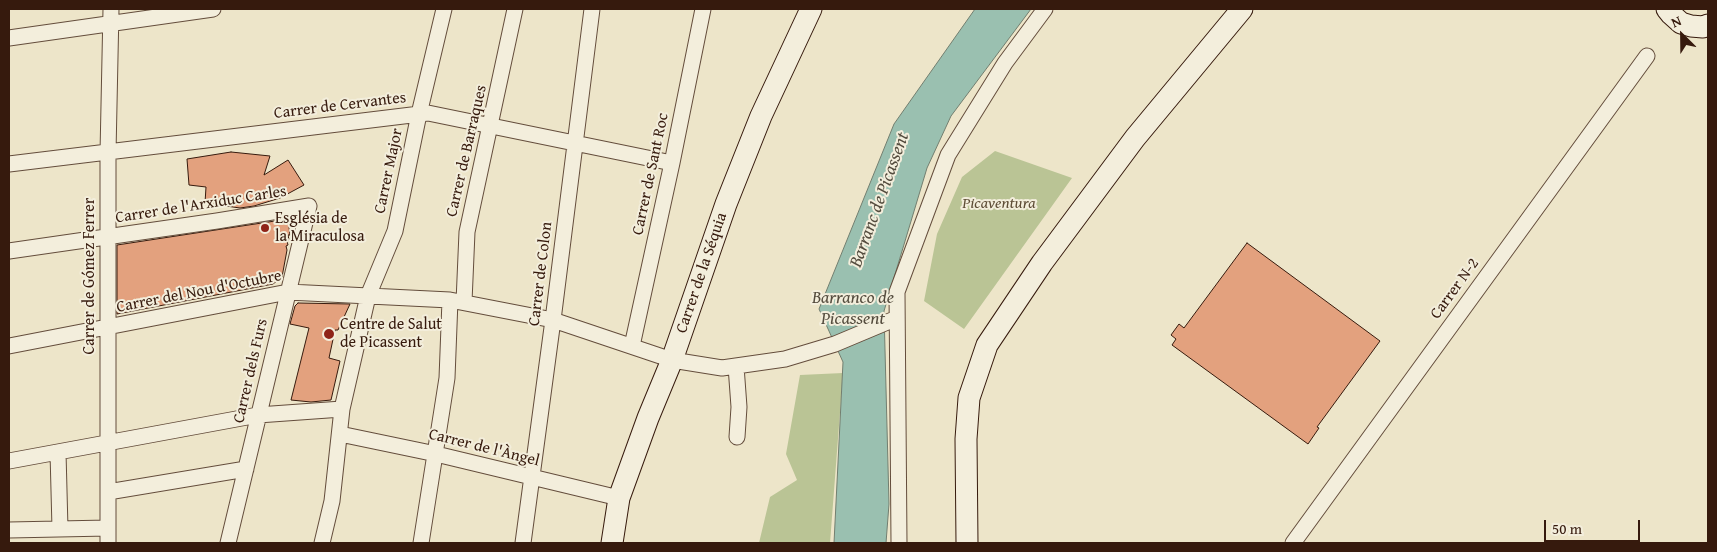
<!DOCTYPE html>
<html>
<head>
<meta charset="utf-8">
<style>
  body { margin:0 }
  #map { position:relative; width:1717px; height:552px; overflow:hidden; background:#ede5c9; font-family:"Gentium Book Plus",serif }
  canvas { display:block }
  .frame { position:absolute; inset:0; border:10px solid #361a0d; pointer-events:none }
  .north { position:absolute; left:1657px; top:10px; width:50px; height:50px; -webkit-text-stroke:4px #f3eedc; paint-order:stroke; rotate:337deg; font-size:14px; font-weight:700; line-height:20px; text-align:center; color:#361a0d }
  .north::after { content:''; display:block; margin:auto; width:18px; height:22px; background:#361a0d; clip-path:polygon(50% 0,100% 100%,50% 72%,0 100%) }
  .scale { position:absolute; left:1544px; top:520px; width:96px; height:22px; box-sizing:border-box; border:2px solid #361a0d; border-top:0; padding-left:6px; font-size:15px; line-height:18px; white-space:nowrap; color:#361a0d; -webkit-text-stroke:4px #f3eedc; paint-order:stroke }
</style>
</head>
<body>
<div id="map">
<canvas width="1717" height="552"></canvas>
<div class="frame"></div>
<div class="north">N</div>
<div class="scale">50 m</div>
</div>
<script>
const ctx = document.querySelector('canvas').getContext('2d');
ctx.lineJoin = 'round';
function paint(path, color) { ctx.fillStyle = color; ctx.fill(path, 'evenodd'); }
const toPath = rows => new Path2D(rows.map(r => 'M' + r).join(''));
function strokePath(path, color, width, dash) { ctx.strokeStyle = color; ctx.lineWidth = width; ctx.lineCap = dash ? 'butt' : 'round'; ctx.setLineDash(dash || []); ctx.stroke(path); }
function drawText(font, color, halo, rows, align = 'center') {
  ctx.font = font + ' "Gentium Book Plus",serif'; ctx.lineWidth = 4; ctx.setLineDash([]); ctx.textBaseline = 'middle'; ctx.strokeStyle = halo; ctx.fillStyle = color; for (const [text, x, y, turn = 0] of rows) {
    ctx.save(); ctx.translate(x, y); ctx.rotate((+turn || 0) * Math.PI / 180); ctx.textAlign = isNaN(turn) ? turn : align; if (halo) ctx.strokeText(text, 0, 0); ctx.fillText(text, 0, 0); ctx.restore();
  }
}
const green = toPath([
  [995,151,1072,178,964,329,924,301,937,234,962,177],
  [843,373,830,543,759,543,770,497,797,480,786,454,800,375]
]);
const water = toPath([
  [975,9,1031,9,951,116,927,168,884,311,889,504,886,543,834,543,843,362,819,309,894,124,975,9]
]);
const building = toPath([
  [231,152,270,156,264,175,288,160,304,185,280,198,254,206,240,208,205,203,206,187,189,185,187,159,231,152],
  [288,219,290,235,288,235,289,240,287,241,288,245,286,246,287,250,282,277,273,284,117,314,117,245,288,219],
  [1247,243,1380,341,1317,427,1319,428,1308,444,1172,345,1176,339,1171,335,1179,324,1184,328,1247,243],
  [298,303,350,304,338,330,335,330,329,358,340,361,331,400,311,402,291,400,309,328,290,324,295,306,298,303]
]);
const street = toPath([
  [9,38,213,9],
  [9,164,428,113,672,163],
  [9,251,217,221,309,206,228,543],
  [464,302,467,232,515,9],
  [9,346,288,292,450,300,553,320,672,360,722,368,785,359,835,344,897,318],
  [632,346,672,163,703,9],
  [736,366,739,407,737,437],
  [340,434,436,454,619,498],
  [58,452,60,529],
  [9,461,258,415,342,409],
  [108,492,246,469],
  [9,530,108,528],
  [108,543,108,153,111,9],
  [322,543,332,501,342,409,368,296,395,231,419,114,444,9],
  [421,543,447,378,450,300],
  [523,543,553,320,592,9],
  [899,543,897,292,948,155,1005,63,1045,9],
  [1293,543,1647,56]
]);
const secondary = toPath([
  [1667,9,1671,14,1681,23,1691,26,1703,27,1708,25],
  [612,543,619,498,648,418,672,360,726,204,761,116,811,9],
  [967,543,966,439,969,398,987,345,1042,263,1135,138,1242,9]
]);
const markers = [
  [265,228,5,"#8f2418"],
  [329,334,6,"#8f2418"]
];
const streetNames = [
  ["Carrer de Cervantes",340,106,-7],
  ["Carrer de Barraques",467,151,-77],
  ["Carrer Major",389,171,-78],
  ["Carrer de Sant Roc",651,174,-78],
  ["Carrer de l'Arxiduc Carles",201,205,-9],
  ["Carrer de la Séquia",702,273,-71],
  ["Carrer de Colon",541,274,-83],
  ["Carrer de Gómez Ferrer",90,276,-90],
  ["Carrer N-2",1455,289,-54],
  ["Carrer del Nou d'Octubre",199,292,-11],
  ["Carrer dels Furs",251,371,-77],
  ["Carrer de l'Àngel",484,448,14]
];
const parkNames = [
  ["Picaventura",999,204]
];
const poiNames = [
  ["Església de",275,219],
  ["la Miraculosa",275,237],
  ["Centre de Salut",340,325],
  ["de Picassent",340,343]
];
const waterNames = [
  ["Barranc de Picassent",880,200,-70],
  ["Barranco de",853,298],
  ["Picassent",853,319]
];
paint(green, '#bac495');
paint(water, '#9ac0b0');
strokePath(water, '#727e6f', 1);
paint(building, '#e3a17e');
strokePath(building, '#361a0d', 1);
strokePath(street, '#644d3c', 17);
strokePath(secondary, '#361a0d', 23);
strokePath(street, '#f3eedc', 15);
strokePath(secondary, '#f3eedc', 21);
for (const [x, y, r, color] of markers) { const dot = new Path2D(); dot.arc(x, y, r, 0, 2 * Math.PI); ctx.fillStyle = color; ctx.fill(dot); strokePath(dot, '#f3eedc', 2); }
drawText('16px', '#361a0d', '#f3eedc', streetNames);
drawText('italic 16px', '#5e4d36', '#f3eedc', parkNames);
drawText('16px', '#361a0d', '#f3eedc', poiNames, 'left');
drawText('italic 18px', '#544c3e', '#f3eedc', waterNames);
</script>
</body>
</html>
